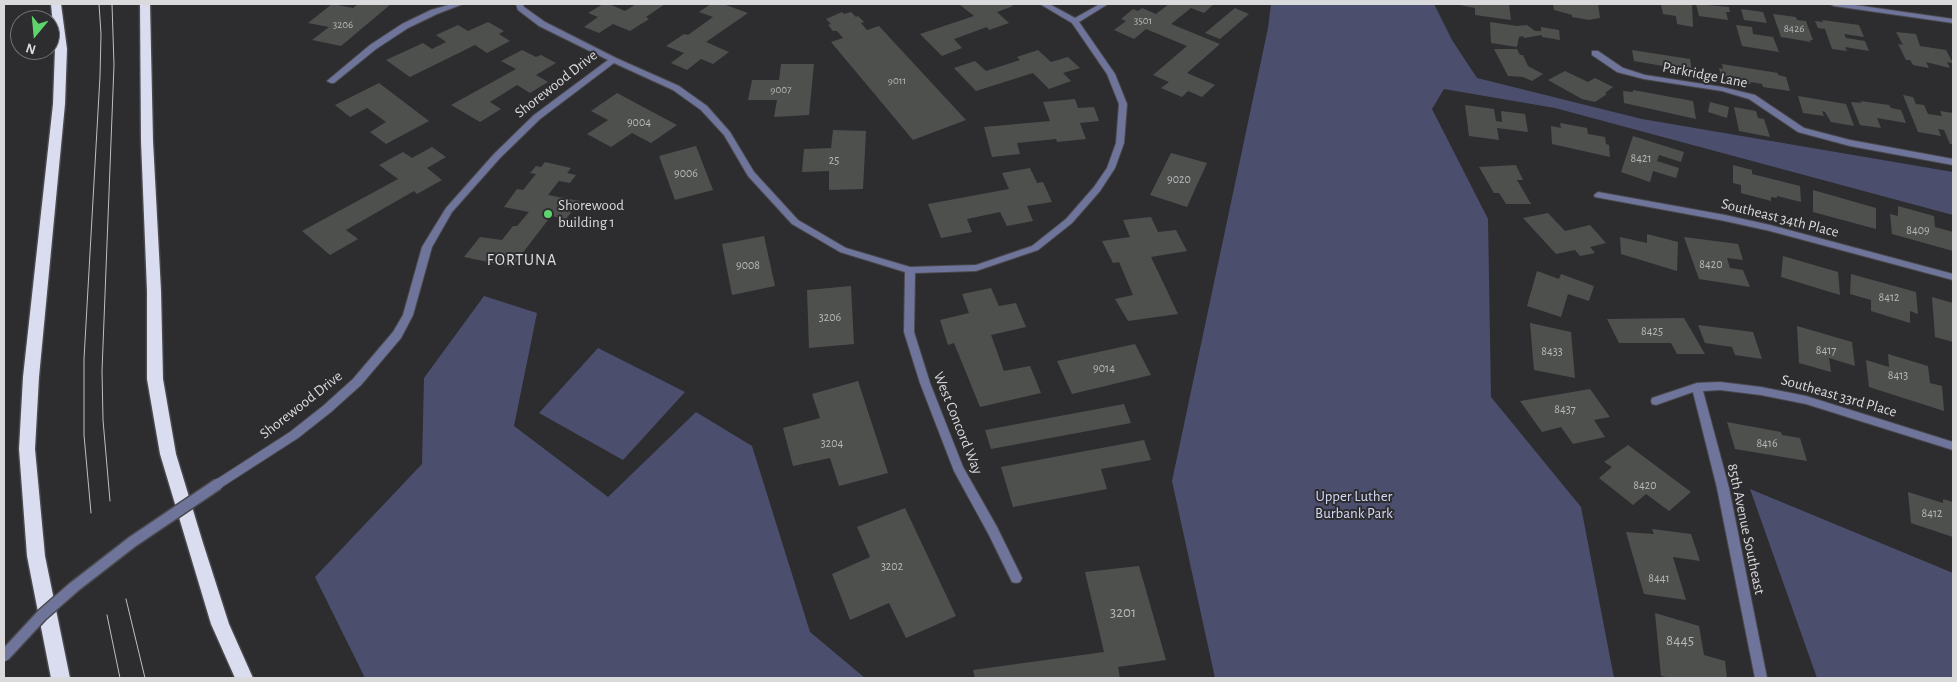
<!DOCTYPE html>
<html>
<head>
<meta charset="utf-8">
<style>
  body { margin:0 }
  #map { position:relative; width:1957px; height:682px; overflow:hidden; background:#2d2d30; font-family:"Alegreya Sans",sans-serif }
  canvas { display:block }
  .frame { position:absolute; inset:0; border:5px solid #dadadc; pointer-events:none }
  .north { position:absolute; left:10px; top:10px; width:50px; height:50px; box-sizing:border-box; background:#2d2d30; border:1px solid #727275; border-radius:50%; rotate:197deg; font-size:14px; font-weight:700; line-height:20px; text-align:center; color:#dadadc }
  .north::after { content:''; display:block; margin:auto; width:18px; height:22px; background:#5ed56c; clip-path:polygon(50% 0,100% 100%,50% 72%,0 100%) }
</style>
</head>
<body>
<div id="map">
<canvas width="1957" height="682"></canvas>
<div class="frame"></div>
<div class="north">N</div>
</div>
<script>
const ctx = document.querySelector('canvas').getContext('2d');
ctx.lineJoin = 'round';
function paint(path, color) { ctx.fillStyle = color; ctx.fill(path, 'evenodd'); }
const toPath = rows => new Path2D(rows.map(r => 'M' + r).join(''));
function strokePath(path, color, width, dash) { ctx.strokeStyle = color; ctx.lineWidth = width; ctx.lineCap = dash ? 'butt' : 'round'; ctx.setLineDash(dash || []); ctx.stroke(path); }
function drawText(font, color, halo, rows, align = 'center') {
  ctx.font = font + ' "Alegreya Sans",sans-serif'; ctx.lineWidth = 4; ctx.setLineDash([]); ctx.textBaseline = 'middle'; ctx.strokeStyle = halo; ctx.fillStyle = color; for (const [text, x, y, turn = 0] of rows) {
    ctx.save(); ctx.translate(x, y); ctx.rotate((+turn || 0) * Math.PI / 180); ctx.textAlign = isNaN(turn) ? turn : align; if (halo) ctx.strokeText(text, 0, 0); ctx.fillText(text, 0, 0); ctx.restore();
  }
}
const green = toPath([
  [1271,4,1434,4,1452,40,1477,78,1642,119,1953,172,1953,215,1555,108,1444,89,1432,109,1488,219,1491,397,1581,507,1614,678,1215,678,1172,481,1268,28],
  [484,296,537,313,514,426,608,497,696,412,752,446,810,632,865,678,365,678,315,577,422,464,424,378],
  [598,348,685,392,623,460,539,413],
  [1750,489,1953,573,1953,678,1817,678]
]);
const building = toPath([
  [332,4,353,8,358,4,391,4,341,46,312,40,329,27,308,23],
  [603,4,609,4,625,11,636,4,665,4,646,17,649,19,630,31,613,24,599,33,584,27,598,17,588,13],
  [711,4,723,4,748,13,706,42,729,52,713,64,701,59,687,70,671,63,684,53,666,46,684,34,688,35,713,17,699,12],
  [964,4,1010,4,1013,6,997,12,1009,23,989,30,987,27,954,39,962,48,942,56,920,34,974,16,960,5],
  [1169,4,1214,4,1204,13,1191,8,1171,24,1220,44,1187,73,1215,85,1202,97,1188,91,1182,97,1161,88,1169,82,1153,75,1187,46,1146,29,1134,39,1114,30,1126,21,1121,19,1133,9,1138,11,1142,8,1156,14],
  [1460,4,1509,4,1511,20,1475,15,1475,8,1460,5],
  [1553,4,1598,4,1600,18,1589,20,1572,17,1572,15,1554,10],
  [1661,4,1692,4,1693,27,1677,24,1676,16,1663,14],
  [1696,4,1729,7,1730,12,1726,12,1728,20,1699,16],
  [1235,8,1249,14,1220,39,1205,33],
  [1741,9,1763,12,1767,23,1744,20],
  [842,12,844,14,851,12,856,17,858,16,864,22,861,23,867,30,879,26,966,120,913,140,831,42,843,38,837,31,833,31,828,25,831,24,826,19],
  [1773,14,1796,17,1797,20,1806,21,1813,40,1810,40,1811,42,1781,37],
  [1822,20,1859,25,1864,37,1844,34,1846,38,1865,41,1869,51,1845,47,1847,51,1832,49,1825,29,1818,28,1815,21,1823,22],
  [488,22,504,31,499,34,510,41,487,53,475,45,410,77,386,60,423,43,432,49,446,42,436,35,458,25,468,31],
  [1490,22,1517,26,1527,25,1535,31,1541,31,1541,27,1559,30,1560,40,1542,37,1542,35,1524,38,1523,36,1519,37,1517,47,1491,43],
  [1736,25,1752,27,1753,34,1773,37,1779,52,1742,46],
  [1896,32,1916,34,1920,46,1946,50,1953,63,1947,62,1950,68,1926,62,1929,68,1913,65,1910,60,1906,60,1898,44,1903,45],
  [1494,49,1517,49,1520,55,1523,55,1528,66,1543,74,1532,81,1523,77,1508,76],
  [522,50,536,57,541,55,556,63,536,75,548,82,530,93,517,85,490,102,501,109,480,122,451,105,516,69,501,61],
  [1038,50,1051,62,1068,57,1080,68,1063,73,1071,81,1049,89,1033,73,976,91,954,68,975,61,986,71,1020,60,1017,57],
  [1632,50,1690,59,1692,71,1634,61],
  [781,64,814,64,809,115,774,117,777,100,748,100,752,80,779,80],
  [1722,64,1778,73,1778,75,1786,77,1790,91,1763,87,1762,84,1751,82,1750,84,1730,80,1729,77,1721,76,1719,68,1723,69],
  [1565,71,1588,82,1595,78,1613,87,1605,93,1607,94,1595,102,1582,99,1548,80],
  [379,83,429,121,386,144,370,132,386,122,367,108,350,117,335,105],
  [1633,90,1693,101,1696,119,1624,103,1623,91,1633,92],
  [617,93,677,125,651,143,632,133,611,147,587,134,608,120,591,111],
  [1903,95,1913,97,1916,104,1924,105,1928,114,1942,116,1940,111,1953,113,1953,144,1950,144,1944,130,1938,129,1941,136,1918,132],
  [1798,96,1846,104,1854,126,1831,122,1825,112,1822,111,1824,116,1803,113],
  [1075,99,1078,108,1094,107,1099,121,1080,123,1086,139,1057,142,1056,139,1017,143,1020,154,992,157,984,127,1050,121,1043,102],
  [1860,101,1889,105,1891,108,1901,110,1906,123,1877,118,1881,128,1860,125,1851,102,1862,103],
  [1710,102,1729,107,1727,118,1708,112],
  [1465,105,1494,109,1496,121,1502,122,1501,111,1525,114,1528,132,1497,128,1499,140,1469,136],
  [1734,107,1756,111,1758,118,1764,119,1770,137,1739,131],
  [1560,123,1587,128,1588,134,1605,137,1606,144,1609,145,1610,157,1552,144,1551,126,1561,128],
  [833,130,866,131,863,189,829,190,829,171,802,172,804,149,831,148],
  [1633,136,1684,152,1681,162,1659,155,1657,161,1679,168,1676,178,1653,171,1650,182,1621,172],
  [696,146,713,190,675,200,659,156],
  [432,147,446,157,427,168,442,180,417,194,414,191,346,230,358,239,330,255,302,231,398,179,379,165,403,152,412,158],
  [1171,153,1207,163,1187,207,1150,195],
  [545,162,571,168,567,173,576,175,570,183,559,181,548,195,580,201,566,219,551,216,512,267,464,257,480,237,502,240,513,226,517,226,529,212,504,207,517,189,523,190,536,174,530,173,536,166,541,167],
  [1516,165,1523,180,1517,180,1531,204,1506,204,1499,193,1494,193,1479,167],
  [1733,165,1752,170,1752,174,1800,186,1801,202,1777,196,1777,198,1771,197,1771,201,1741,193,1741,185,1733,183],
  [1030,168,1037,183,1043,182,1052,202,1027,206,1033,221,1007,226,1000,212,967,219,972,232,941,238,928,204,1009,189,1002,173],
  [1813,190,1876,208,1876,229,1813,212],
  [1898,206,1934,216,1935,227,1953,232,1953,251,1892,234,1890,214,1898,216],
  [1548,213,1565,231,1590,225,1606,243,1590,247,1595,253,1580,256,1575,250,1556,254,1523,218],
  [1151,217,1158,232,1176,230,1187,251,1151,257,1178,314,1128,321,1115,299,1133,295,1119,262,1113,263,1102,241,1130,237,1123,220],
  [1647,234,1678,242,1677,271,1621,254,1620,237,1647,243],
  [764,236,775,286,732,295,722,244],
  [1684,237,1738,244,1743,260,1727,258,1730,268,1743,270,1750,287,1699,279],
  [1783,256,1838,272,1840,295,1781,277],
  [1537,271,1559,279,1561,274,1594,286,1589,301,1568,294,1561,317,1527,306],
  [1851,274,1916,292,1918,314,1910,311,1910,323,1871,311,1871,300,1850,294],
  [851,286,854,344,809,348,807,290],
  [991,288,999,306,1016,303,1026,327,991,335,1004,371,1030,366,1041,393,980,407,954,343,948,345,940,320,969,313,962,294],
  [1932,297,1953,303,1953,342,1935,337],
  [1684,318,1705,354,1677,354,1671,343,1619,343,1607,319],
  [1530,323,1571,332,1575,378,1534,370],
  [1698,325,1753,332,1762,359,1735,355,1732,347,1705,343],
  [1797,326,1852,342,1855,366,1829,358,1831,372,1799,363],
  [1135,344,1151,375,1072,394,1057,361],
  [1888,354,1928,366,1930,383,1942,386,1944,411,1869,387,1866,360,1889,367],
  [858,381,888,473,839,486,830,458,793,466,783,428,820,418,812,394],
  [1590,389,1610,417,1594,420,1605,437,1573,444,1561,427,1542,432,1520,401],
  [1124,404,1131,423,991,449,985,430],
  [1727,422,1781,432,1782,435,1800,438,1807,461,1735,449],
  [1144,440,1151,460,1101,469,1107,489,1013,507,1001,467],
  [1628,445,1691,492,1669,511,1646,494,1633,505,1599,478,1612,467,1604,462],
  [1908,492,1943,503,1943,499,1953,502,1953,537,1911,523],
  [905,508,956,616,906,638,889,603,850,620,832,574,870,557,857,527],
  [1652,529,1691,534,1700,561,1673,557,1686,600,1644,594,1626,532,1654,534],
  [1139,566,1166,660,1118,667,1120,678,975,678,973,670,1104,652,1085,572],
  [1655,613,1699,626,1704,655,1725,661,1727,678,1671,678,1661,676]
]);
const street = toPath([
  [452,4,463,4,437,14,408,28,376,49,334,83,331,83,327,81,370,45,402,24,431,10,452,4],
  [516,4,522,4,524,7,545,22,616,58,679,86,707,106,730,132,754,172,798,220,846,248,910,267,976,265,1032,246,1066,219,1094,187,1107,168,1116,143,1119,104,1107,74,1072,23,1040,4,1049,4,1075,18,1100,4,1108,4,1079,22,1115,74,1127,104,1124,143,1115,168,1100,191,1072,223,1038,250,976,271,915,273,914,332,930,383,963,467,997,527,1022,578,1020,582,1016,583,1012,582,989,535,954,471,920,383,904,332,905,272,840,252,792,224,748,176,724,135,701,110,673,90,614,63,540,119,500,158,452,212,432,247,413,315,401,338,361,385,331,412,298,438,222,487,218,489,214,487,212,484,214,481,290,432,323,406,353,379,393,332,403,315,422,247,446,208,494,154,534,115,608,60,539,26,518,10,516,4],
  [1830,4,1848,4,1953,19,1953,23,1834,6,1830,4],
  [1592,51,1598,51,1623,68,1645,75,1722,87,1755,95,1804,128,1850,140,1953,159,1953,165,1850,146,1798,132,1749,99,1722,91,1644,79,1617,72,1592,55,1592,51],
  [1598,192,1725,215,1770,225,1953,274,1953,280,1770,231,1725,221,1595,197,1594,195,1598,192],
  [1720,382,1761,387,1806,396,1953,442,1953,450,1806,404,1761,395,1720,390,1703,391,1729,488,1767,678,1755,678,1717,488,1693,392,1656,405,1652,404,1651,401,1652,398,1697,383,1720,382]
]);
const highway = toPath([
  [51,4,61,4,67,49,65,104,39,377,35,449,45,556,70,678,51,678,27,556,19,449,23,377,53,104,55,49,51,4],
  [140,4,150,4,153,141,161,291,163,379,176,454,203,543,229,624,253,678,235,678,211,624,160,454,147,379,147,291,141,141,140,4]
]);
const tram = toPath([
  [110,501,103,420,102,371,114,65,112,4],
  [91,513,84,435,84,359,100,76,101,34,99,4],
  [126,599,145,678],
  [107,615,120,678]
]);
const streetBridge = toPath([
  [4,656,42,615,74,587,132,542,218,484]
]);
const markers = [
  [548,214,5,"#5ed56c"]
];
const farNumbernames = [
  ["3501",1143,21],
  ["3206",343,25],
  ["8426",1794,29],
  ["9011",897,81],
  ["9007",781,90]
];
const numberNames = [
  ["9004",639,122],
  ["8421",1641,158],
  ["25",834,160],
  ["9006",686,173],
  ["9020",1179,179],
  ["8409",1918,230],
  ["8420",1711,264],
  ["9008",748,265],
  ["8412",1889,297],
  ["3206",830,317],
  ["8425",1652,331],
  ["8417",1826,350],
  ["8433",1552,351],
  ["9014",1104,368],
  ["8413",1898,375],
  ["8437",1565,409],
  ["3204",832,443],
  ["8416",1767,443],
  ["8420",1645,485],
  ["8412",1932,513],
  ["3202",892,566],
  ["8441",1659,578]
];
const streetNames = [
  ["Parkridge Lane",1705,75,11],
  ["Shorewood Drive",556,84,-38],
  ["Southeast 34th Place",1780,218,14],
  ["Southeast 33rd Place",1839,396,16],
  ["Shorewood Drive",301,405,-38],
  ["West Concord Way",958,423,68],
  ["85th Avenue Southeast",1746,529,78]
];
const poiNames = [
  ["Shorewood",558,205],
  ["building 1",558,222]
];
const parkNames = [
  ["Upper Luther",1354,496],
  ["Burbank Park",1354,513]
];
const nearNumbernames = [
  ["3201",1123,612],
  ["8445",1680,640]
];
const neighbourhoodNames = [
  ["FORTUNA",522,260]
];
paint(green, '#4b4f6d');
paint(building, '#4e504e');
strokePath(street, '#49494c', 2);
strokePath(highway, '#49494c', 3);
paint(street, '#6f749b');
paint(highway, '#daddf0');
strokePath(tram, '#bfbfc2', 1);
strokePath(streetBridge, '#49494c', 14, []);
strokePath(streetBridge, '#6f749b', 11);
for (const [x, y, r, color] of markers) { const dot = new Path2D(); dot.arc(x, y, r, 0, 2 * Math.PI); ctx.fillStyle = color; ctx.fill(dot); strokePath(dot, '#2d2d30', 2); }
drawText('11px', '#b7b8b8', null, farNumbernames);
drawText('12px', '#b7b8b8', null, numberNames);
drawText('15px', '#dadadc', '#2d2d30', streetNames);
drawText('15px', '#dadadc', '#2d2d30', poiNames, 'left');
drawText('15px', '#d4d9f7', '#2d2d30', parkNames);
drawText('15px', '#b7b8b8', null, nearNumbernames);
ctx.letterSpacing = '1px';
drawText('16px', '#dedfe2', '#2d2d30', neighbourhoodNames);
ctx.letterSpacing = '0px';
</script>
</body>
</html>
